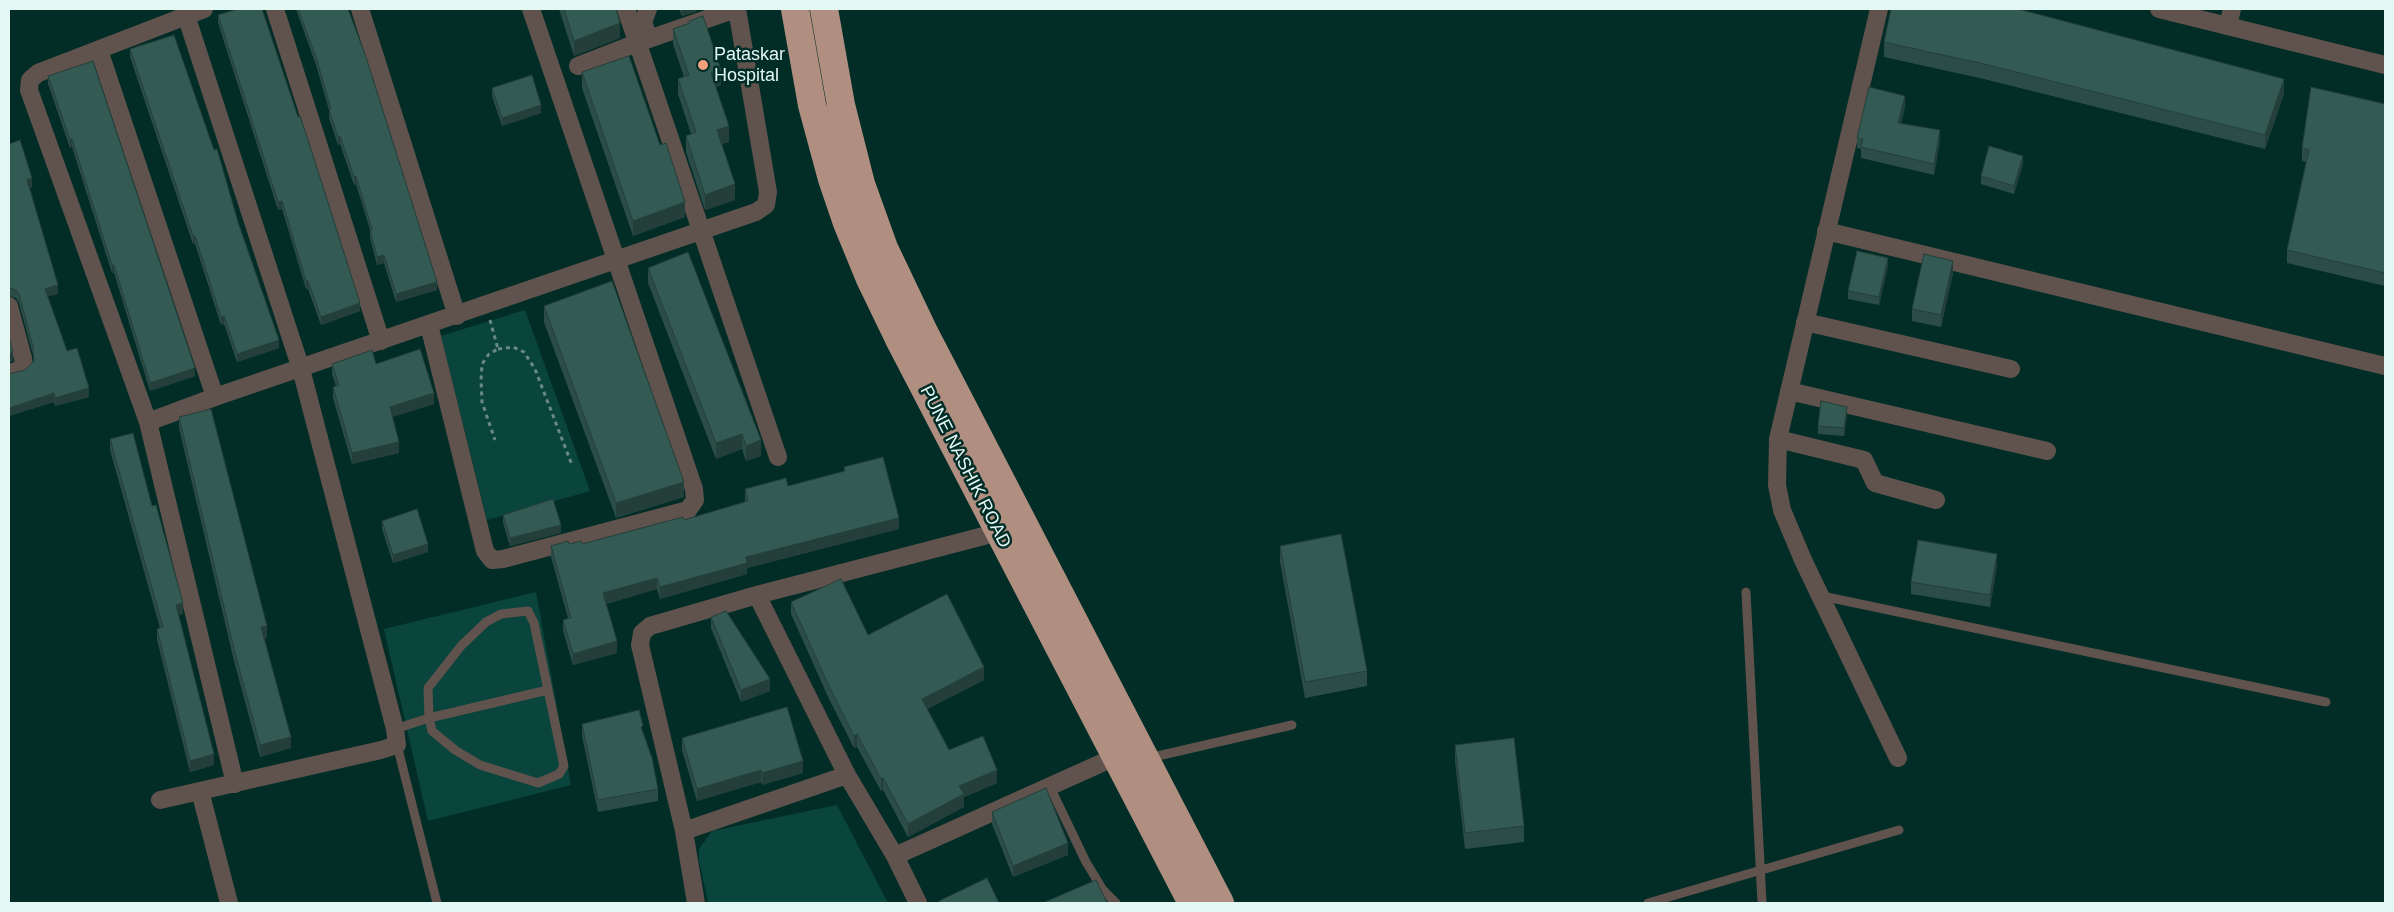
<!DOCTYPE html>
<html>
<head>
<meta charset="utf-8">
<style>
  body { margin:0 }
  #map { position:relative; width:2394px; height:912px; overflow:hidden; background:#022d27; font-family:Helvetica,sans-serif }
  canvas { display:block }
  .frame { position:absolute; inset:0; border:10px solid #e3f8f3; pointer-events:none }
</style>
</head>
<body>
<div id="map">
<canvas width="2394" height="912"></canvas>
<div class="frame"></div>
</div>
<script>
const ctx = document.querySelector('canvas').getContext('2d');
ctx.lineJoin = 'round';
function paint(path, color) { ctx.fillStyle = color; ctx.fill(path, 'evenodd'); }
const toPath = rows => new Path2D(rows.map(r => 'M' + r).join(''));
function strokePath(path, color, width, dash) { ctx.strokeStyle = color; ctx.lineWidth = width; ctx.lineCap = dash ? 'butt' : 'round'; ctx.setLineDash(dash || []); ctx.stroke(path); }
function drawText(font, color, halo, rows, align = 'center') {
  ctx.font = font + ' Helvetica,sans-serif'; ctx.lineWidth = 5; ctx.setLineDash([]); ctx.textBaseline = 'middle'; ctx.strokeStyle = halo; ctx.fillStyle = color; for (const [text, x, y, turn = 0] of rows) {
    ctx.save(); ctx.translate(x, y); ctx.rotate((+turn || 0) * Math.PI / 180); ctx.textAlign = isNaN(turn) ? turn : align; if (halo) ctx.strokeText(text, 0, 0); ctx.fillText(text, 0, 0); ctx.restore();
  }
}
const green = toPath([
  [525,310,590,491,487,520,441,336],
  [536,592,571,785,428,821,384,629],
  [837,805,888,903,708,903,699,860,699,849,712,831]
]);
const path = toPath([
  [490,320,498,349,489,354,482,364,481,380,482,402,495,440],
  [498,349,513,347,524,352,535,369,572,465]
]);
const lane = toPath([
  [1746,592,1762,903],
  [1822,596,2326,702],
  [395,729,429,718,428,688,461,646,486,622,501,614,528,611,534,623,564,766,559,774,538,783,480,765,455,750,432,731,429,718,548,690],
  [397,745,437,903],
  [1149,758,1292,725],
  [1050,787,1086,862,1103,890,1116,903],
  [1648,903,1899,830]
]);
const street = toPath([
  [204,9,38,73,30,80,29,90,148,422,215,397,756,212,766,205,768,192,737,9],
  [275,9,381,341],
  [360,9,457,316],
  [626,9,778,457],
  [648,9,643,22,649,39],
  [1879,9,1778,439,1777,485,1782,510,1803,560,1898,758],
  [2159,9,2385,65],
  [2228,26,2232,9],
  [99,50,215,397],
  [578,66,637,43,736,9],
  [1826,231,2385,366],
  [9,306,23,358,24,366,19,370,9,373],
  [1805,322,2011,369],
  [429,325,485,551,492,560,503,559,688,510,695,500,694,489,531,9],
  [1789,391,2047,451],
  [148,422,235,784],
  [1778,439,1864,460,1875,483,1936,500],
  [757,595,847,775,895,856,918,903],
  [200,791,229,903],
  [160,800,381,750,397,745,395,729,301,369,184,9],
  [684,831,847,775],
  [895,856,1115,757],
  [696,903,684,831,640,645,642,633,650,626,757,595,999,532]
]);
const highway = toPath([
  [795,9,812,105,832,179,847,223,870,279,899,339,1192,903],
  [824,9,841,105,861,184,884,248,924,332,1220,903]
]);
const wall = toPath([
  [296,9,348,9,437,290,396,302,384,263,377,265,370,238,370,230,356,184,354,185,340,144,338,145,329,118,329,110,316,65],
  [559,9,616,9,620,38,574,56],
  [679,9,696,9,696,12,682,16],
  [218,15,360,311,321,325,308,289,306,289,282,209,278,210,218,23],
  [689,21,721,85,716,87,729,142,722,144,735,200,705,210,686,152,686,136,691,134,678,94,678,79,684,77,673,44,673,29,689,24],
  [1884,42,2284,94,2265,149,1984,79,1884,57],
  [130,49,238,222,279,348,237,362,224,324,221,325,195,244,193,244,130,57],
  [582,72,685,217,633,236,582,88],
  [48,76,195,376,150,391,114,273,112,273,72,147,70,148,48,84],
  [492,88,541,113,502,126,492,96],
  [2385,104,2385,286,2287,263,2287,250,2306,162,2302,161,2302,148],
  [1905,107,1901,123,1940,141,1934,175,1861,158,1861,149,1857,148,1857,138],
  [9,144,32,187,30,188,58,294,48,296,67,351,89,397,55,406,54,402,9,416,9,374,25,370,34,362,33,355,19,303,16,298,9,296],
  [2023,164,2014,194,1981,184,1981,176],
  [1888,266,1879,305,1848,299,1848,291],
  [648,268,761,456,746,461,742,449,716,459,648,283],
  [1953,273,1941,327,1912,321,1912,309],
  [544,306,684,497,616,518,544,322],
  [332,364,376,364,434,404,392,417,399,453,352,464,333,398,333,387,336,386,332,374],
  [1847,415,1844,436,1818,434,1818,426],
  [179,417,267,638,264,638,291,748,260,757,234,661,179,428],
  [110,439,183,614,179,615,214,765,190,772,157,640,157,629,160,628,110,450],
  [844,467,899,529,747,568,747,574,660,599,657,589,606,604,617,653,573,665,563,631,563,620,568,618,551,557,551,546,582,544,684,520,745,502,745,489,788,486,844,471],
  [503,515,561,533,510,546,503,523],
  [382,521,428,552,393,563,382,529],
  [1280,546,1367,671,1367,686,1305,698,1280,562],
  [1997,566,1990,607,1911,594,1911,582],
  [791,602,868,635,984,680,927,709,949,750,997,783,964,797,964,807,908,837,883,790,881,791,857,747,854,748,828,697,791,614],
  [711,617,770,691,741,702,711,628],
  [582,724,643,732,658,789,658,801,598,812,582,736],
  [682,738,803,773,762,785,761,782,697,801,682,750],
  [1455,745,1524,826,1524,842,1465,849,1455,761],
  [992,812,1068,855,1013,877,992,824]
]);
const shadedWall = toPath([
  [682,9,696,9,696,12,682,16],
  [620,23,620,38,574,56,574,41],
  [721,70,721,85,711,89,711,73],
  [2284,79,2284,94,2265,149,2265,135],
  [1905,96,1905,107,1898,133,1898,123],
  [541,105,541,113,502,126,502,118],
  [729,126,729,142,717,146,717,130],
  [1940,130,1940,141,1934,175,1934,164],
  [340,136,340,144,338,145,338,137],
  [72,139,72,147,70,148,70,140],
  [2023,156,2023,164,2014,194,2014,186],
  [356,176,356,184,354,185,354,177],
  [32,178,32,187,27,188,27,180],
  [735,184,735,200,705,210,705,195],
  [282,201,282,209,278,210,278,202],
  [685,202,685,217,633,236,633,221],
  [193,236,195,236,195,244,193,244],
  [384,255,384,263,377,265,377,257],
  [1888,258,1888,266,1879,305,1879,297],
  [1953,261,1953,273,1941,327,1941,315],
  [112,265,114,265,114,273,112,273],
  [306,281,308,281,308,289,306,289],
  [437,282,437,290,396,302,396,294],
  [58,285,58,294,45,297,45,289],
  [360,303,360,311,321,325,321,317],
  [224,316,224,324,221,325,221,317],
  [279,340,279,348,237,362,237,354],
  [13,352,13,361,9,363,9,354],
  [195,368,195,376,150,391,150,383],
  [89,388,89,397,55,406,55,398],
  [54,393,54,402,9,416,9,408],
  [434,393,434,404,390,418,390,407],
  [1847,407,1847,415,1844,436,1844,428],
  [742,434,742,449,716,459,716,443],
  [761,440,761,456,746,461,746,446],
  [399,442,399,453,352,464,352,453],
  [684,482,684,497,616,518,616,503],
  [899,518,899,529,747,568,747,574,660,599,660,587,746,557],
  [561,525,561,533,510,546,510,538],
  [428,544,428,552,393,563,393,555],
  [1997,554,1997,566,1990,607,1990,595],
  [657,578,657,589,603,605,603,593],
  [183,603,183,614,176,616,176,605],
  [267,626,267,638,261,639,261,627],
  [617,641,617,653,573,665,573,654],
  [984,667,984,680,922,712,922,699],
  [770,679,770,691,741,702,741,690],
  [857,734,857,747,854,748,854,736],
  [291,737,291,748,260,757,260,745],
  [214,754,214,765,190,772,190,761],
  [803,761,803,773,762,785,762,773],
  [761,770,761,782,697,801,697,789],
  [997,770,997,783,964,797,964,807,908,837,908,824,959,786],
  [883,778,883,790,881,791,881,779],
  [1068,843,1068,855,1013,877,1013,866]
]);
const building = toPath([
  [238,9,262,9,298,117,300,116,309,143,360,303,321,317,308,281,306,281,282,201,278,202,218,15,238,9],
  [298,9,348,9,366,57,437,282,396,294,384,255,377,257,370,230,372,229,356,176,354,177,340,136,338,137,329,110,331,109,316,57,298,9],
  [564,9,616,9,620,23,574,41,564,9],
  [1891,9,2018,9,2284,79,2265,135,1984,64,1884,42,1891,9],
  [703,16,721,70,711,73,729,126,717,130,735,184,705,195,686,136,696,132,678,79,689,75,673,29,690,23,689,21,703,16],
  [174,35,214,150,217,149,238,222,279,340,237,354,224,316,221,317,195,236,193,236,130,49,174,35],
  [629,56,660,145,666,143,685,202,633,221,582,72,629,56],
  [93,61,195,368,150,383,114,265,112,265,72,139,70,140,48,76,93,61],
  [532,75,541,105,502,118,492,88,532,75],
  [1869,87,1905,96,1898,123,1940,130,1934,164,1861,147,1863,139,1857,138,1869,87],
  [2311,87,2385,104,2385,273,2287,250,2309,150,2302,148,2311,87],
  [20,140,32,178,27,180,58,285,45,289,67,351,77,348,89,388,55,398,54,393,9,408,9,374,25,370,34,361,33,347,19,294,16,290,9,288,9,144,20,140],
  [1989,146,2023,156,2014,186,1981,176,1989,146],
  [1857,251,1888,258,1879,297,1848,291,1857,251],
  [688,252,761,440,746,446,742,434,716,443,648,268,688,252],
  [1924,254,1953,261,1941,315,1912,309,1924,254],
  [612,281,684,482,616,503,544,306,612,281],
  [9,338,13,352,9,354,9,338],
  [420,349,434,393,390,407,399,442,352,453,333,387,339,385,332,364,372,350,376,364,420,349],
  [1821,401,1847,407,1844,428,1818,426,1821,401],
  [211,409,267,626,261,627,291,737,260,745,234,649,179,417,211,409],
  [133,433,152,506,156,505,183,603,176,605,214,754,190,761,157,629,163,627,110,439,133,433],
  [883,457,899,518,746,557,747,563,660,587,657,578,603,593,617,641,573,654,563,620,571,618,551,546,568,541,569,544,581,541,582,544,683,517,684,520,748,501,745,489,786,478,788,486,845,471,844,467,883,457],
  [553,499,561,525,510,538,503,515,553,499],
  [417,509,428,544,393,555,382,521,417,509],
  [1341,534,1367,671,1305,682,1280,546,1341,534],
  [1918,540,1997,554,1990,595,1911,582,1918,540],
  [841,579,868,635,947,594,984,667,922,699,949,750,983,736,997,770,959,786,964,794,908,824,883,778,881,779,857,734,854,736,828,684,791,602,841,579],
  [726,611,770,679,741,690,711,617,726,611],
  [787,707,803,761,762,773,761,770,697,789,682,738,787,707],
  [639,710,643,726,641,727,652,758,658,789,598,800,582,724,639,710],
  [1514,738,1524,826,1465,833,1455,745,1514,738],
  [1046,788,1068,843,1013,866,992,812,1046,788],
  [987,878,999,903,940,903,939,901,987,878],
  [1096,880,1107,903,1046,903,1045,902,1096,880]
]);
const markers = [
  [703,65,6,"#f2a17e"]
];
const poiNames = [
  ["Pataskar",714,55],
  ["Hospital",714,76]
];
const streetNames = [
  ["PUNE NASHIK ROAD",965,467,63]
];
paint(green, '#0a453d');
strokePath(path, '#698a84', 3, [4, 4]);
strokePath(lane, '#60524c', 9);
strokePath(street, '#60524c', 18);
strokePath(highway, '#b08e80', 28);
paint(wall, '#2c4d47');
paint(shadedWall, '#243f3a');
paint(building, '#335a53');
strokePath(building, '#243f3a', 1);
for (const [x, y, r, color] of markers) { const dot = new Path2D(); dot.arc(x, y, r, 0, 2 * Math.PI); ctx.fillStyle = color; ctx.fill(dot); strokePath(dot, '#022d27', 2); }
drawText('18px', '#e3f8f3', '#022d27', poiNames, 'left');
drawText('18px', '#e3f8f3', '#022d27', streetNames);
</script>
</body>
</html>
